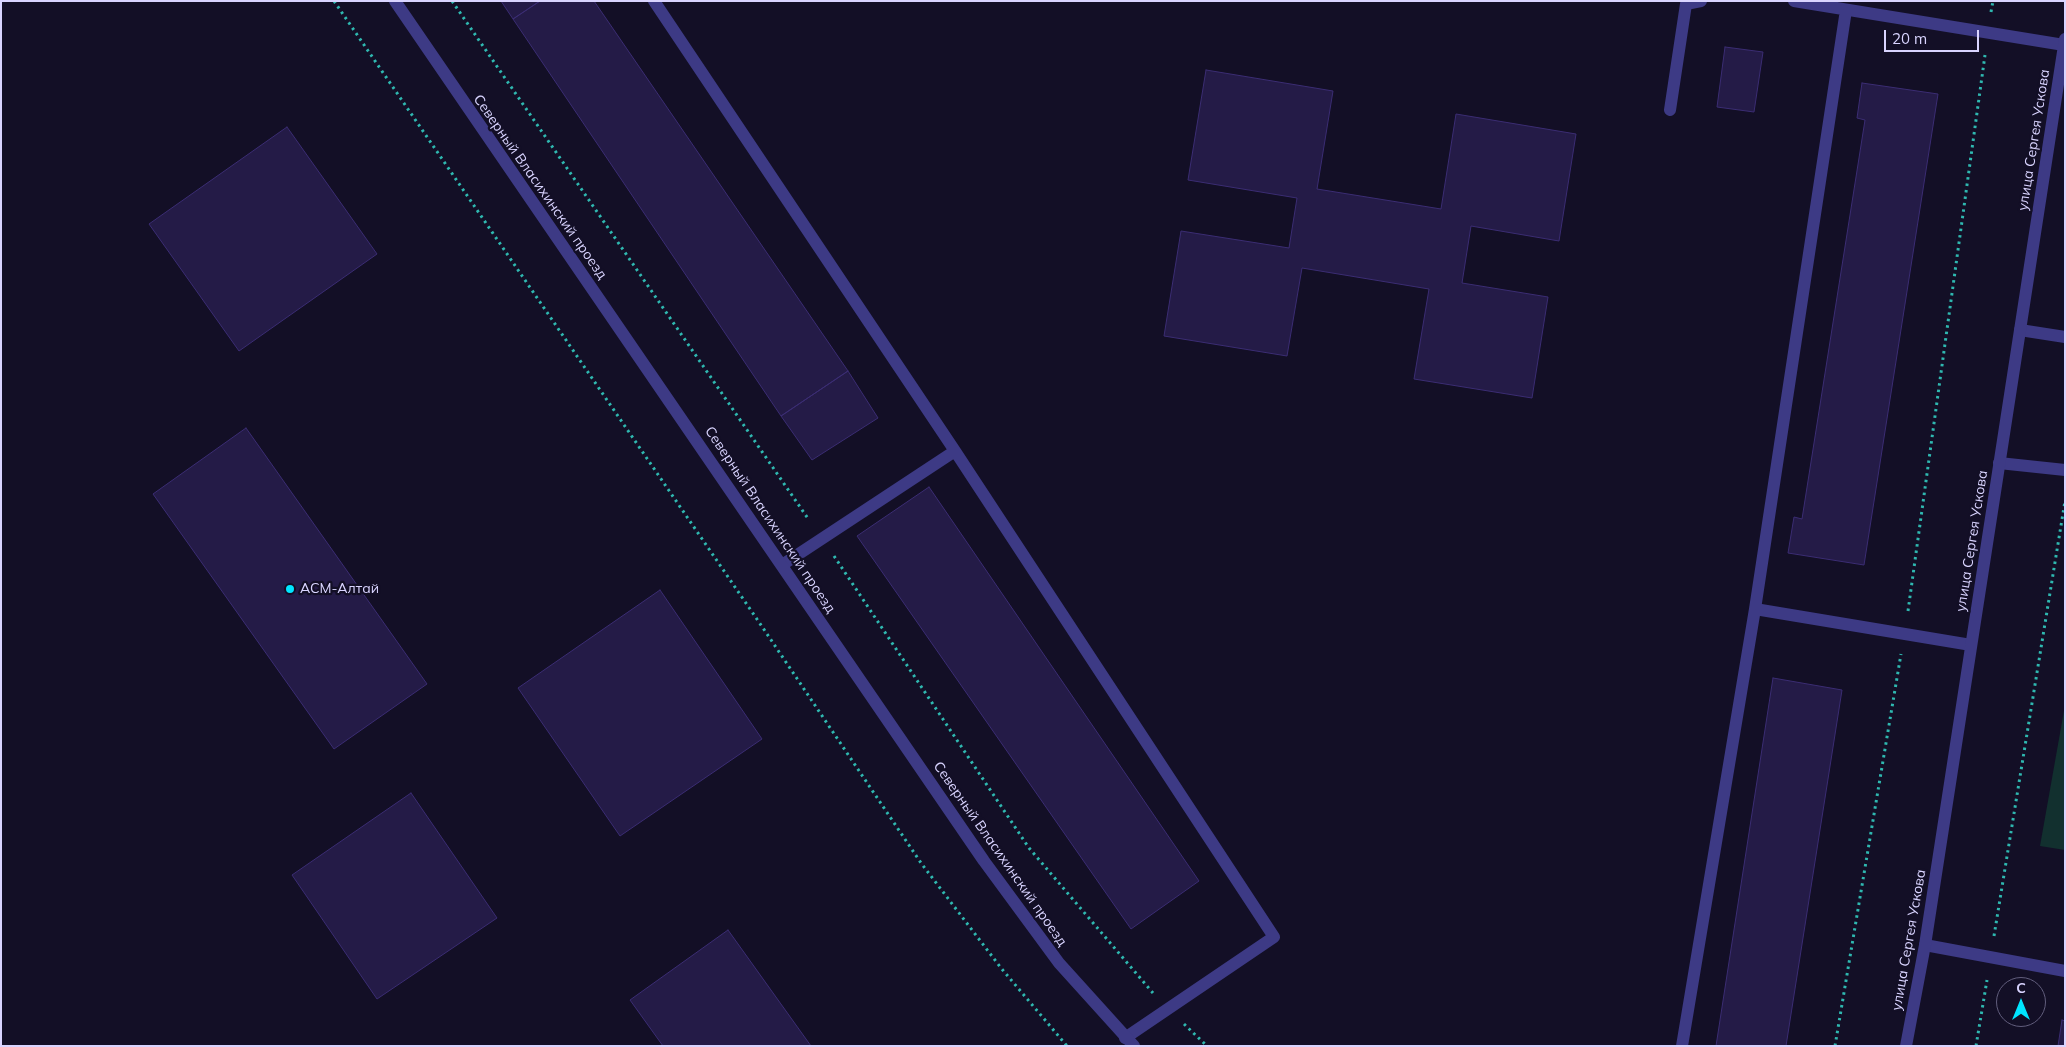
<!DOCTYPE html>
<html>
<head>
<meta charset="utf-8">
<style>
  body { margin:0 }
  #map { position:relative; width:2066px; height:1047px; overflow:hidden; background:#130f26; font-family:Mulish,sans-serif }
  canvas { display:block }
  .frame { position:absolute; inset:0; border:2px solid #d9d4ff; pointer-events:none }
  .north { position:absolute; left:1996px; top:977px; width:50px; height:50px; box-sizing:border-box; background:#130f26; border:1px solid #625e7d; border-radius:50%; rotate:0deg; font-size:14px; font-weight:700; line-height:20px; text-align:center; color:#d9d4ff }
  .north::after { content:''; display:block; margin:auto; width:18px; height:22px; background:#00e5ff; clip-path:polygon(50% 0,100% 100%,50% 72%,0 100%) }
  .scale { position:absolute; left:1884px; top:30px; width:95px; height:22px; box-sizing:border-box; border:2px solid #d9d4ff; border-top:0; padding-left:6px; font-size:15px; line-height:18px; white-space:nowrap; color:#d9d4ff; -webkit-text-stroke:4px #130f26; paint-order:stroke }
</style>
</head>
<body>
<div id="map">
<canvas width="2066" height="1047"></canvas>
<div class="frame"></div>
<div class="north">С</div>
<div class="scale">20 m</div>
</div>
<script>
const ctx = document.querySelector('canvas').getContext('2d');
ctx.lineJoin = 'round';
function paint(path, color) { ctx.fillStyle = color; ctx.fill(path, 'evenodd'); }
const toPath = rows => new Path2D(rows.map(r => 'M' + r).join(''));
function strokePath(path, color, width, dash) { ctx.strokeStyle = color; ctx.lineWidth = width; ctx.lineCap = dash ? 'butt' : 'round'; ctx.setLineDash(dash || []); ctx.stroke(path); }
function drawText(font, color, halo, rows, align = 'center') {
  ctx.font = font + ' Mulish,sans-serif'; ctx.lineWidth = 4.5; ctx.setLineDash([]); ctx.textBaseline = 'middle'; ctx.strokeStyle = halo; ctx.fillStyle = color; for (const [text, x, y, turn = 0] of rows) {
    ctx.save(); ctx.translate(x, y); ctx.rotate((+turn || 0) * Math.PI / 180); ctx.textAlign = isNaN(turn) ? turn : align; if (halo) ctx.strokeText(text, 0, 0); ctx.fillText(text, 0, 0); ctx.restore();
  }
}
const green = toPath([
  [2065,705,2065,850,2040,846]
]);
const building = toPath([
  [501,1,540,1,513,19,501,1],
  [540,1,594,1,848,371,781,416,513,19,540,1],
  [1725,47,1763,52,1754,112,1717,107,1725,47],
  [1206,70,1333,91,1317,189,1441,209,1456,114,1576,134,1559,241,1471,226,1462,283,1548,297,1532,398,1414,379,1429,289,1302,268,1287,356,1164,336,1181,231,1289,248,1297,198,1188,180,1206,70],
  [1862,83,1938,94,1864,565,1788,553,1794,517,1802,519,1865,120,1857,118,1862,83],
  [287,127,377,254,239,351,149,224,287,127],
  [848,371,878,418,812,460,781,416,848,371],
  [246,428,427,684,334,749,153,494,246,428],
  [929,487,1199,881,1131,929,857,536,929,487],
  [660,590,762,739,620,836,518,688,660,590],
  [1773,678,1842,690,1786,1046,1716,1046,1773,678],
  [411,793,497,918,377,999,292,875,411,793],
  [728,930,811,1046,663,1046,630,1000,728,930],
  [2062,1020,2065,1021,2065,1046,2058,1046,2062,1020]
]);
const path = toPath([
  [334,1,763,628,921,863,1001,968,1067,1046],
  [452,1,809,520],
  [1991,12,1993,1],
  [834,556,1029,848,1153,993],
  [1908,611,1985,55],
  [1994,936,2065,501],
  [1184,1024,1207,1046],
  [1835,1046,1901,654],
  [1976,1046,1987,980]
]);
const service = toPath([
  [654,1,955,451,1274,937,1125,1038],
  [1794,1,2064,45],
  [1846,10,1755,609,1971,645],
  [1670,110,1686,4,1701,1],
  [2020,330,2065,337],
  [1999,463,2065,470],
  [782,565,955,451],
  [1925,945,2065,971],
  [1682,1046,1755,609]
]);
const minor = toPath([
  [395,1,984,861,1059,963,1134,1046],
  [1906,1046,1925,945,2065,39]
]);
const markers = [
  [290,589,5,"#00e5ff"]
];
const streetNames = [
  ["улица Сергея Ускова",2034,140,-81],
  ["Северный Власихинский проезд",540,187,55],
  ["Северный Власихинский проезд",770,520,56],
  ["улица Сергея Ускова",1972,541,-81],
  ["Северный Власихинский проезд",1000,854,55],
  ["улица Сергея Ускова",1909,940,-80]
];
const poiNames = [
  ["АСМ-Алтай",300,589]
];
paint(green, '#12302f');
paint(building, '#241b47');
strokePath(building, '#3b2d73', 1);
strokePath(path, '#2fb8b0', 3, [2.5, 4]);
strokePath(service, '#3d3a85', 12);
strokePath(minor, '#3d3a85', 12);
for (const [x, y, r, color] of markers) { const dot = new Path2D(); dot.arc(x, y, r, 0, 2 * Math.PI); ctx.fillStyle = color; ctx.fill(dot); strokePath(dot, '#130f26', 2); }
drawText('14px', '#d9d4ff', '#130f26', streetNames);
drawText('14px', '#d9d4ff', '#130f26', poiNames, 'left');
</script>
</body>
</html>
